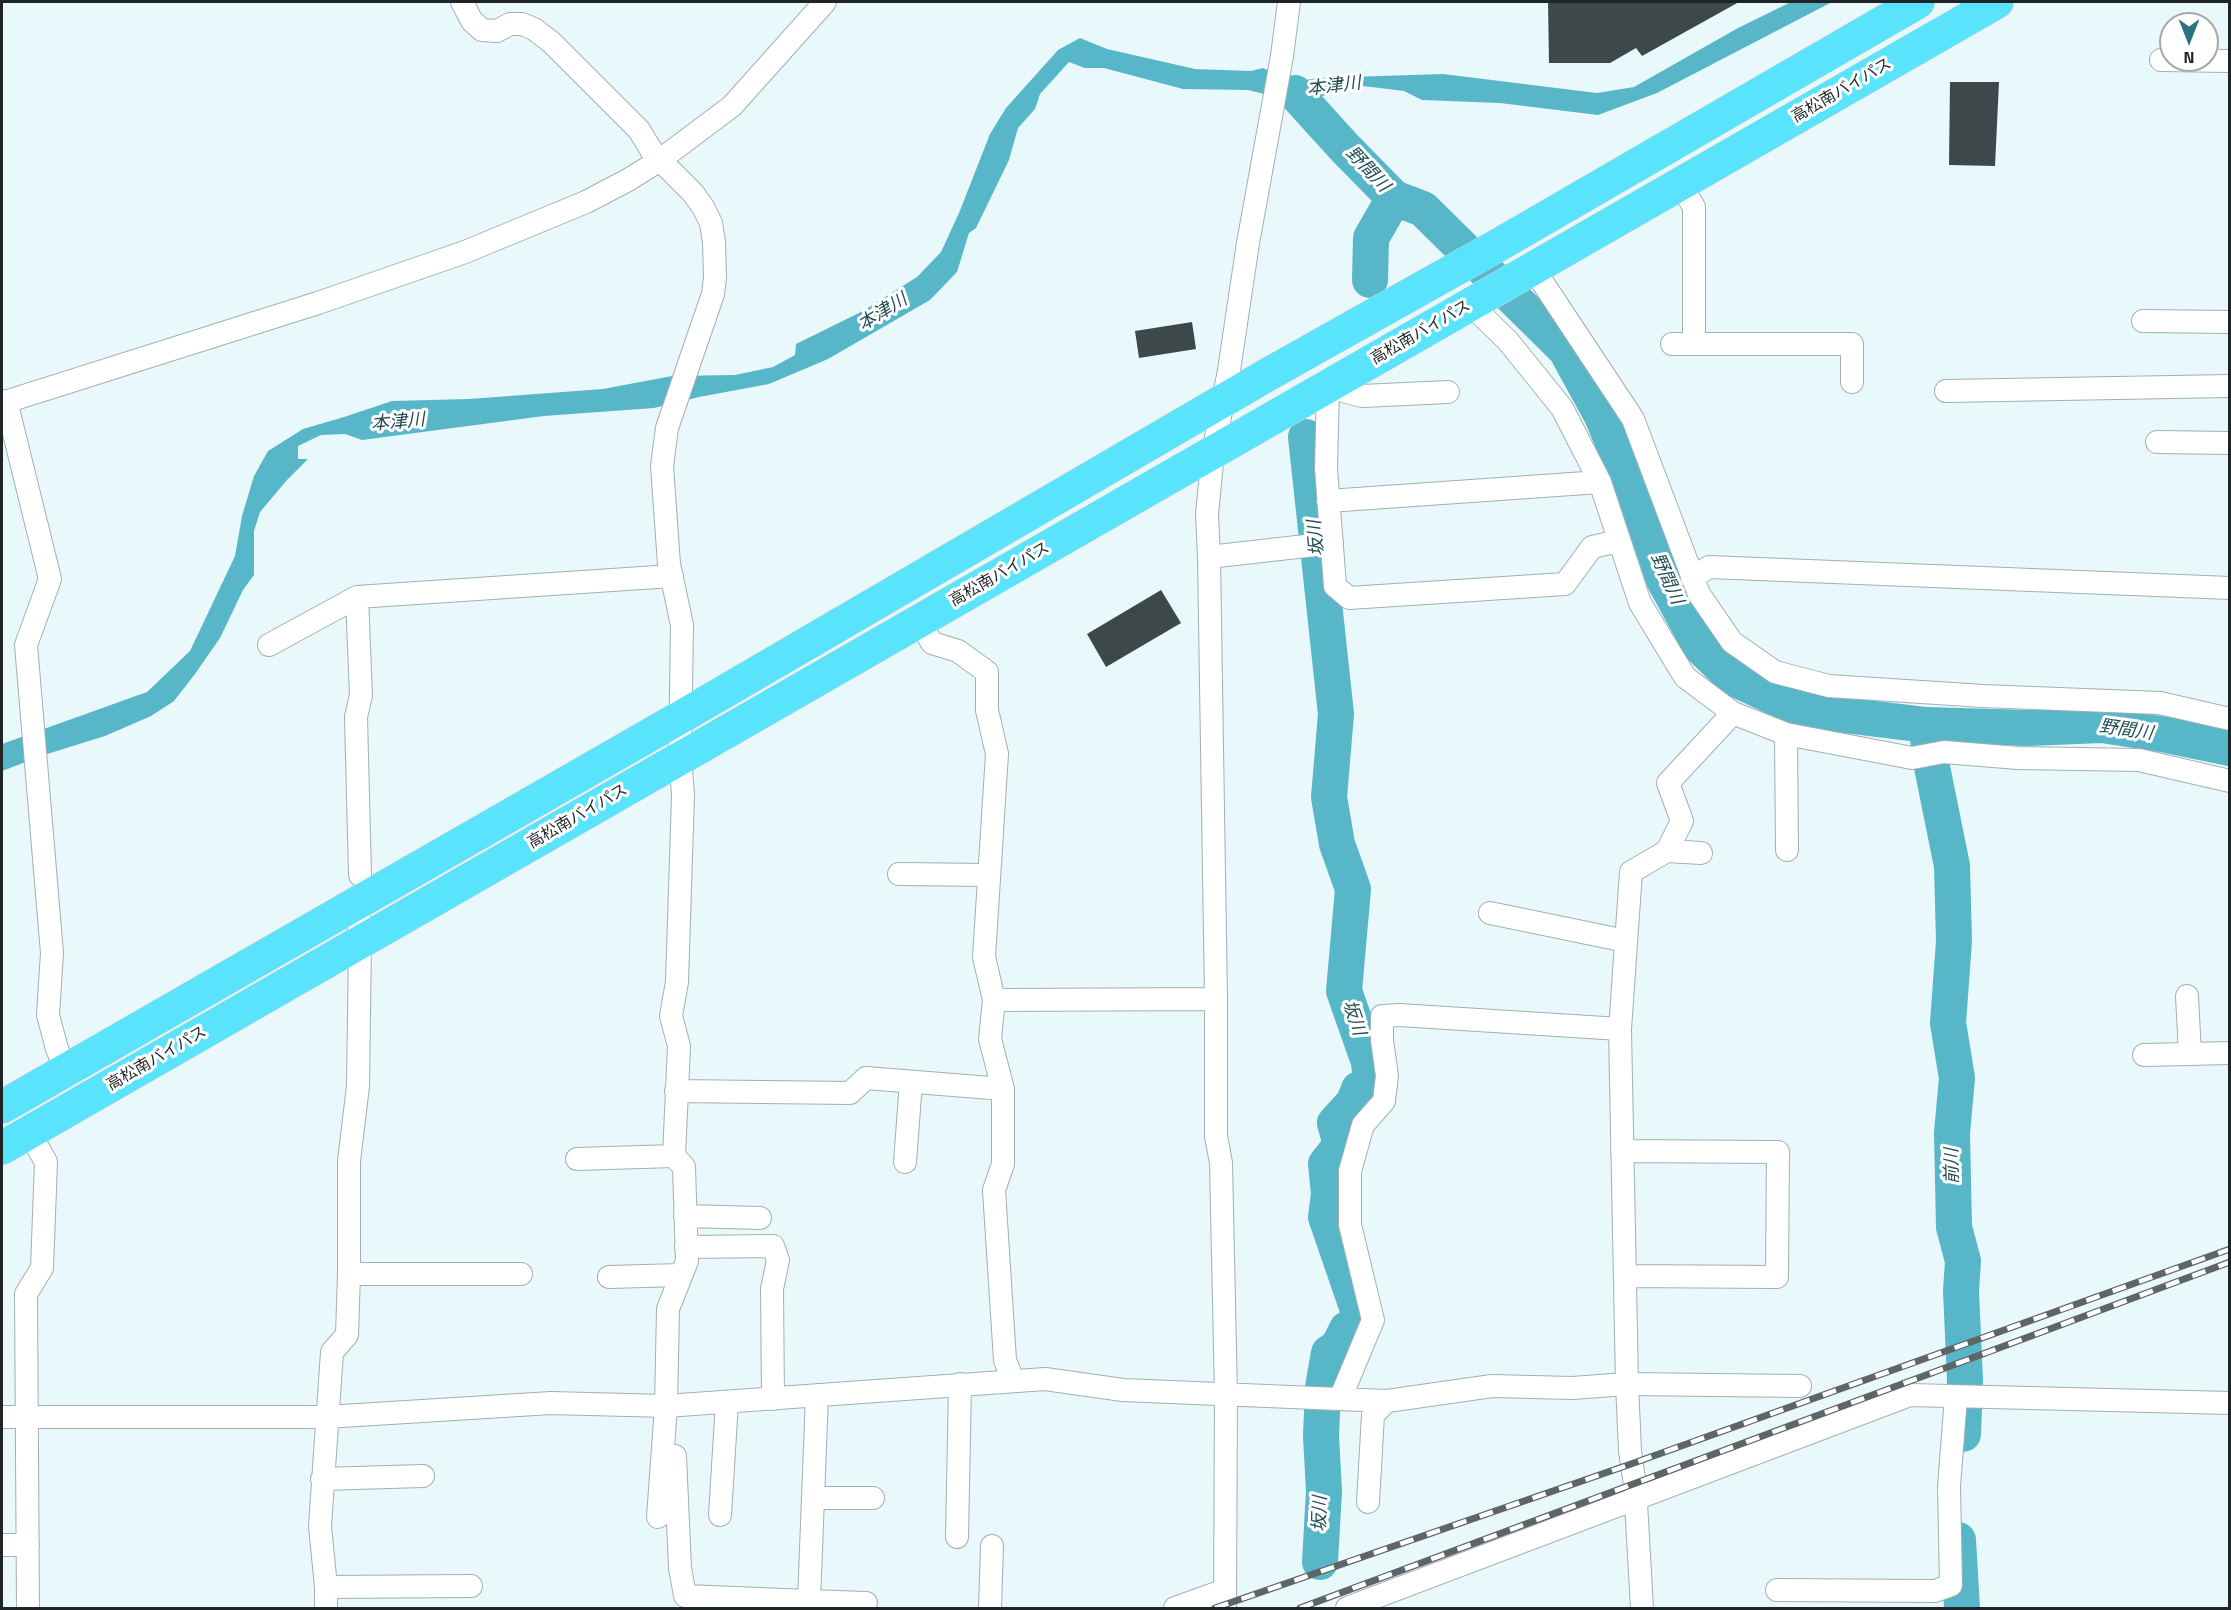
<!DOCTYPE html>
<html>
<head>
<meta charset="utf-8">
<style>
  body { margin:0 }
  #map { position:relative; width:2231px; height:1610px; overflow:hidden; background:#e9f8fb; font-family:"Titillium Web",sans-serif }
  canvas { display:block }
  .frame { position:absolute; inset:0; border:3px solid #1f2526; pointer-events:none }
  .north { position:absolute; left:2159px; top:12px; width:60px; height:60px; box-sizing:border-box; background:#fff; border:2px solid #a5a8a8; border-radius:50%; rotate:180deg; font-size:16px; font-weight:700; line-height:24px; text-align:center; color:#1f2526 }
  .north::after { content:''; display:block; margin:auto; width:21px; height:27px; background:#2c727f; clip-path:polygon(50% 0,100% 100%,50% 72%,0 100%) }
</style>
</head>
<body>
<div id="map">
<canvas width="2231" height="1610"></canvas>
<div class="frame"></div>
<div class="north">N</div>
</div>
<script>
const ctx = document.querySelector('canvas').getContext('2d');
ctx.lineJoin = 'round';
function paint(path, color) { ctx.fillStyle = color; ctx.fill(path, 'evenodd'); }
const toPath = rows => new Path2D(rows.map(r => 'M' + r).join(''));
function strokePath(path, color, width, dash) { ctx.strokeStyle = color; ctx.lineWidth = width; ctx.lineCap = dash ? 'butt' : 'round'; ctx.setLineDash(dash || []); ctx.stroke(path); }
function drawText(font, color, halo, rows, align = 'center') {
  ctx.font = font + ' "Titillium Web","Noto Sans JP",sans-serif'; ctx.lineWidth = 6; ctx.setLineDash([]); ctx.textBaseline = 'middle'; ctx.strokeStyle = halo; ctx.fillStyle = color; for (const [text, x, y, turn = 0] of rows) {
    ctx.save(); ctx.translate(x, y); ctx.rotate((+turn || 0) * Math.PI / 180); ctx.textAlign = isNaN(turn) ? turn : align; if (halo) ctx.strokeText(text, 0, 0); ctx.fillText(text, 0, 0); ctx.restore();
  }
}
const water = toPath([
  [1791,2,1832,2,1657,93,1598,115,1500,103,1422,100,1404,91,1363,86,1314,98,1305,109,1285,99,1248,90,1183,89,1104,68,1085,68,1069,62,1040,94,1035,109,1018,128,1009,160,976,228,969,233,957,272,930,300,828,359,769,384,699,397,654,408,544,416,362,440,345,434,321,435,298,446,298,459,308,459,287,480,260,512,254,531,254,575,243,590,220,638,195,674,174,701,151,716,105,736,47,754,2,771,2,744,147,692,190,651,235,556,242,516,254,476,268,451,303,429,344,417,392,401,469,399,603,389,672,376,735,375,773,367,795,355,796,344,863,311,917,277,941,252,959,213,990,134,1006,108,1058,50,1080,38,1107,49,1195,69,1251,71,1263,68,1294,82,1318,78,1443,74,1597,93,1634,87,1738,28]
]);
const river = toPath([
  [1295,93,1344,147,1394,198,1423,209,1566,350,1601,414,1635,494,1664,580,1700,646,1733,678,1793,706,1844,715,1926,725,2028,728,2102,725,2167,735,2230,748],
  [1370,280,1371,238,1394,198],
  [1306,437,1336,714,1329,797,1337,844,1353,889,1344,991,1369,1062,1371,1083,1359,1089,1354,1102,1335,1123,1341,1145,1326,1164,1329,1194,1326,1217,1359,1313,1356,1324,1347,1329,1338,1347,1329,1353,1323,1387,1321,1436,1324,1491,1320,1562],
  [1926,725,1931,762,1952,866,1954,941,1948,1023,1957,1078,1952,1133,1954,1227,1963,1261,1961,1291,1965,1380,1963,1434],
  [1958,1540,1962,1608]
]);
const building = toPath([
  [1548,2,1739,2,1642,56,1636,48,1610,63,1549,63],
  [1950,82,1999,82,1995,166,1949,165],
  [1192,322,1196,349,1139,358,1135,331],
  [1161,590,1181,623,1106,667,1087,634]
]);
const minor = toPath([
  [462,2,472,21,482,30,497,31,510,24,522,24,534,29,551,42,639,130,653,153,693,193,703,207,711,223,714,242,715,278,713,294,667,428,662,466,669,564,682,625,680,757,683,795,677,982,671,1016,679,1046,674,1156,684,1167,687,1261,668,1309,666,1406,658,1517],
  [2161,60,2230,61],
  [1680,184,1694,207,1694,343],
  [1533,268,1633,419,1699,594,1732,642,1775,672,1829,686,1983,696,2160,703,2230,719],
  [1470,304,1508,341,1562,408,1600,482,1640,603,1685,677,1733,713],
  [2143,321,2230,322],
  [1672,344,1852,344,1852,382],
  [1946,391,2230,386],
  [1448,392,1362,396,1328,387,1326,468,1335,586,1349,598,1565,584,1592,547,1619,541],
  [6,401,50,579,26,645,52,953,48,1015,57,1049,66,1070],
  [2,403,318,303,465,252,586,202,628,180,660,160,732,106,825,2],
  [2157,442,2230,443],
  [1328,501,1600,482],
  [1209,557,1332,543],
  [1692,578,1709,567,2230,588],
  [357,597,672,576],
  [919,621,932,643,958,651,987,672,987,710,997,754,984,957,994,1000,990,1039,1003,1089,1003,1164,994,1190,1005,1360,1013,1381],
  [269,645,357,597,361,695,356,717,360,875],
  [1786,734,1787,850],
  [1667,851,1701,853],
  [899,874,988,875],
  [1490,913,1626,941],
  [2187,996,2190,1054],
  [994,1000,1216,999],
  [2144,1055,2230,1053],
  [676,1091,850,1093,866,1078,1003,1089],
  [1622,1151,1778,1152,1777,1277,1625,1276],
  [577,1159,674,1156],
  [905,1162,911,1082],
  [685,1216,760,1218],
  [686,1247,773,1246,778,1260,772,1289,773,1399],
  [349,1274,521,1274],
  [609,1277,681,1275],
  [1340,1399,1373,1320,1350,1225,1350,1171,1363,1125,1384,1101,1387,1076,1382,1040,1382,1016,1399,1015,1620,1029],
  [2,1417,326,1417,551,1403,666,1406,1045,1379,1123,1390,1387,1401,1492,1386,1572,1388,1627,1384,1800,1386],
  [675,1456,680,1568,685,1596,809,1601,817,1395],
  [322,1479,423,1476],
  [813,1498,873,1498],
  [1368,1502,1373,1415,1387,1401],
  [720,1515,727,1402],
  [957,1537,960,1384],
  [2,1545,28,1545],
  [326,1587,471,1586],
  [1777,1590,1935,1591,1951,1585,1949,1486,1956,1397],
  [809,1601,866,1603],
  [28,1608,26,1294,42,1268,46,1162,29,1132],
  [326,1608,326,1587,320,1526,332,1352,347,1335,349,1274,349,1161,358,1086,360,942,358,902],
  [990,1608,992,1546],
  [1175,1608,1225,1590],
  [1225,1608,1226,1395,1221,1163,1216,1136,1216,999,1209,557,1207,514,1213,453,1229,370,1248,243,1282,56,1289,2],
  [1347,1608,1910,1395,2230,1403],
  [1642,1608,1635,1485,1630,1451,1627,1384,1620,1029,1631,872,1667,851,1682,821,1668,783,1733,713,1786,734,1912,758,1944,752,2018,758,2139,760,2230,781]
]);
const highway = toPath([
  [2,1107,681,717,1267,375,1495,247,1918,2],
  [2,1148,1997,2]
]);
const rail = toPath([
  [1215,1608,1631,1464,2230,1249],
  [1300,1608,2230,1262]
]);
const streetNames = [
  ["高松南バイパス",1842,91,-30],
  ["高松南バイパス",1421,333,-30],
  ["高松南バイパス",1000,575,-30],
  ["高松南バイパス",578,817,-30],
  ["高松南バイパス",157,1059,-30]
];
const waterNames = [
  ["本津川",1334,87,-7],
  ["野間川",1367,170,47],
  ["本津川",883,313,-32],
  ["本津川",398,423,-5],
  ["坂川",1317,538,-96],
  ["野間川",1666,579,66],
  ["野間川",2126,731,8],
  ["坂川",1353,1018,71],
  ["前川",1953,1166,-91],
  ["坂川",1321,1514,-89]
];
paint(water, '#57b7c9');
strokePath(river, '#57b7c9', 36);
paint(building, '#3c484a');
strokePath(minor, '#a1b0b3', 24);
strokePath(highway, '#d2d3d4', 34);
strokePath(minor, '#fff', 22);
strokePath(highway, '#5ae3fc', 33);
strokePath(rail, '#5d6567', 7);
strokePath(rail, '#fff', 4.5, [14]);
drawText('16px', '#1f2526', '#fff', streetNames);
drawText('italic 18px', '#224d55', '#fff', waterNames);
</script>
</body>
</html>
